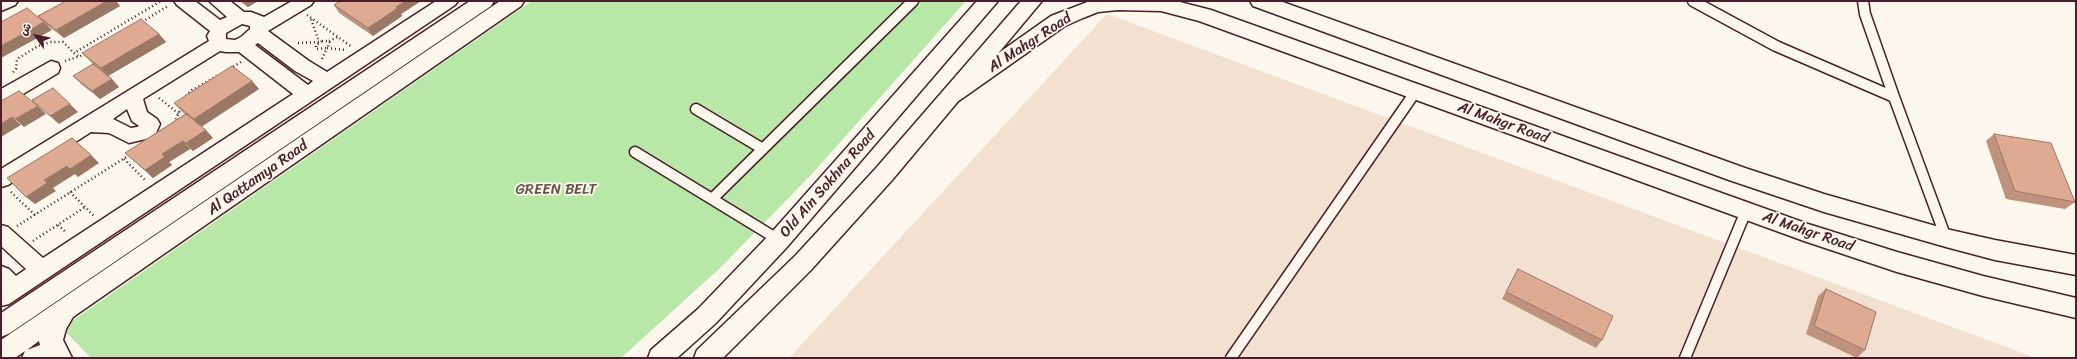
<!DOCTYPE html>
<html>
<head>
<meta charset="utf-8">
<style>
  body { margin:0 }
  #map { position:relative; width:2077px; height:359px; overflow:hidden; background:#fbf7ec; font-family:Sriracha,"Playpen Sans Arabic",sans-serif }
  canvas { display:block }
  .frame { position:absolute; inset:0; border:2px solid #4a1f2b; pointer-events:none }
  .north { position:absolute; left:16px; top:16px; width:40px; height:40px; -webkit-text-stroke:3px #fbf7ec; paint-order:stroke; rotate:303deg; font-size:11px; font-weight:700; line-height:16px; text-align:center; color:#4a1f2b }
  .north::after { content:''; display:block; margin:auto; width:14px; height:18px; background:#4a1f2b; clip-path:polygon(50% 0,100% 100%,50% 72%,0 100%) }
</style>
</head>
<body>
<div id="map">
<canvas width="2077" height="359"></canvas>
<div class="frame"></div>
<div class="north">ش</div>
</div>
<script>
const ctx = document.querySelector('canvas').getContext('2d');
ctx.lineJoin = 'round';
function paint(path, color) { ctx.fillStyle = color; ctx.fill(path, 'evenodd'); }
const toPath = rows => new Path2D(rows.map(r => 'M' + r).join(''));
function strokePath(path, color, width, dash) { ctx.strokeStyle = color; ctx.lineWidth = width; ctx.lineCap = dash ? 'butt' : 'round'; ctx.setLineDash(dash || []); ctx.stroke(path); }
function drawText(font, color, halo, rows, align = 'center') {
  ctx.font = font + ' Sriracha,sans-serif'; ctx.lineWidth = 3.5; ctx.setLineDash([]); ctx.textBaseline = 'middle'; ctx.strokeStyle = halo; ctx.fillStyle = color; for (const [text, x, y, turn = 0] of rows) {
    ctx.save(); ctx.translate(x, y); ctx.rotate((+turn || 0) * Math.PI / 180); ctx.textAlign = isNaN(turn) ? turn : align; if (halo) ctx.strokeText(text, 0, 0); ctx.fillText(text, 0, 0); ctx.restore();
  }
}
const built = toPath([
  [1107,14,2036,358,789,358]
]);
const green = toPath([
  [532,1,966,1,811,175,720,268,621,358,91,358,62,328]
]);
const path = toPath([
  [307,15,352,47],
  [142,22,168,6],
  [322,41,329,41,330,43,327,48,316,49,316,45,322,41],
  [329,41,338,37],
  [298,43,319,42,311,19],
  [327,48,345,50],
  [78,56,74,53,161,1],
  [322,59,327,48],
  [65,61,87,54],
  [230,69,241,62],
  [13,72,16,69,17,59,38,46,51,42,63,42,74,53],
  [186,96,192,90,217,76],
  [159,98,179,114],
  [174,123,181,108],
  [124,159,146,181],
  [11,192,35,215],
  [70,192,94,216],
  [58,225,67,233],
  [17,226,131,154],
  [33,241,85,207]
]);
const service = toPath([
  [1693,1,1776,46,1894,97],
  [1863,1,1865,14,1894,97,1946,238],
  [696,109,763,149],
  [635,152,779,240],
  [712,199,913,1],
  [1231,358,1416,91],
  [1685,358,1746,211]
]);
const minor = toPath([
  [1,1,18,1,15,5,1,11,1,1],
  [174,1,195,1,220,20,227,17,209,1,230,1,244,12,251,12,264,17,292,1,314,1,311,5,268,31,309,61,327,72,436,1,458,1,455,5,9,304,1,306,1,266,9,269,16,276,26,269,1,246,1,225,8,227,43,258,293,94,239,52,226,52,220,51,143,99,147,112,157,119,160,124,156,133,150,138,129,143,109,133,91,132,8,185,1,187,1,169,209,41,207,36,210,31,177,5,174,1],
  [242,24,250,26,250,29,241,37,235,40,226,39,226,33,242,24],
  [258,43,295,71,313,81,308,85,255,45,258,43],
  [127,109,132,121,139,126,137,127,131,128,113,119,127,109],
  [51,61,58,63,60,68,58,73,8,103,1,105,1,89,51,61]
]);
const tertiary = toPath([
  [470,1,494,1,491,6,10,333,1,337,1,313,470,1],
  [500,1,524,1,521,6,73,317,66,329,63,340,72,358,22,358,25,351,15,358,1,358,1,340,500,1],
  [39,341,40,345,27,350,39,341],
  [1090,1,1176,1,1211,10,1808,224,1897,252,1983,276,2076,298,2076,318,1983,296,1897,272,1804,241,1199,21,1161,11,1118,10,1098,12,1083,18,1065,26,960,100,953,103,946,100,943,95,946,90,1051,16,1090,1],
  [1250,1,1280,1,1745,168,1824,194,1946,229,1995,240,2076,255,2076,275,1995,260,1946,247,1824,212,1729,180,1253,6,1250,1]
]);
const primary = toPath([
  [977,1,998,1,787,247,716,323,677,358,648,358,651,350,698,309,771,233,977,1],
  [1021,1,1042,1,893,179,811,270,723,358,694,358,697,350,795,256,877,167,1021,1]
]);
const wall = toPath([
  [66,1,116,1,120,6,64,38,47,25,52,30,38,16],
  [239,1,258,1,248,7],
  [340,1,421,1,401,14,402,16,373,36,339,13,334,5],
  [159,34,166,42,108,76,119,87,100,99,81,84,73,76,93,64,82,53],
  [252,81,259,89,201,127,213,138,193,151,190,149,169,162,172,165,153,178,125,153,185,114,181,111,174,103],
  [1994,134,2075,202,2065,209,2006,199,1986,141],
  [1518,269,1602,340,1596,348,1502,299],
  [1826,289,1865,350,1857,358,1806,334,1818,296]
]);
const shadedWall = toPath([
  [107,1,116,1,120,6,64,38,56,30],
  [244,1,258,1,248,7,243,2],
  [406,1,421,1,401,14,402,16,373,36,368,28,396,7],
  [44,22,52,30,1,58,1,46],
  [159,34,166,42,108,76,101,68],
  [112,79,119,87,100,99,92,91],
  [252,81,259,89,201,127,194,119],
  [70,104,78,112,59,124,50,116],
  [38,106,46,114,24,127,15,119],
  [12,117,21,125,1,137,1,124],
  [206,130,213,138,193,151,186,143],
  [183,141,190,149,169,162,172,165,153,178,145,170,162,154],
  [91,155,99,163,78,177,70,169],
  [67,166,75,174,53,188,56,191,35,204,26,197,44,180]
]);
const building = toPath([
  [66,1,107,1,56,30,38,16,66,1],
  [340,1,406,1,396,7,398,8,368,28,334,5,340,1],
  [27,8,44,22,1,46,1,22,27,8],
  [141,19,159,34,101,68,82,53,141,19],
  [93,64,112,79,92,91,73,76,93,64],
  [232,66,252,81,194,119,174,103,232,66],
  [53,88,70,104,50,116,32,100,53,88],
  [19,91,38,106,15,119,12,117,1,124,1,101,19,91],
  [186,114,206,130,186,143,183,141,162,154,165,157,145,170,125,153,186,114],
  [1994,134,2051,143,2075,202,2015,191,1994,134],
  [72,138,91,155,70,169,67,166,44,180,47,183,26,197,7,178,72,138],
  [1518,269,1613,316,1602,340,1506,292,1518,269],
  [1826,289,1876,312,1865,350,1814,326,1826,289]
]);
const streetNames = [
  ["Al Mahgr Road",1030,43,-33],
  ["Al Mahgr Road",1503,123,20],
  ["Al Qattamya Road",258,178,-35],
  ["Old Ain Sokhna Road",828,184,-49],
  ["Al Mahgr Road",1808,232,19]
];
const parkNames = [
  ["GREEN BELT",556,190]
];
paint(built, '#f2e0d1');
paint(green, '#b8e8a8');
strokePath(service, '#4a1f2b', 13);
strokePath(minor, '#4a1f2b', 3);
strokePath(tertiary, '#4a1f2b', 3);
strokePath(primary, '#4a1f2b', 3);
strokePath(path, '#4a1f2b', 2.5, [1, 3]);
strokePath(service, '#fbf7ec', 10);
paint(minor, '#fbf7ec');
paint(tertiary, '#fbf7ec');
paint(primary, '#fbf7ec');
paint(wall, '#bf927e');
paint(shadedWall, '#9b7766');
paint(building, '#deaa92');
strokePath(building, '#9b7766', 1);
drawText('15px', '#4a1f2b', '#fbf7ec', streetNames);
drawText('15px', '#66514a', '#fbf7ec', parkNames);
</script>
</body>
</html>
